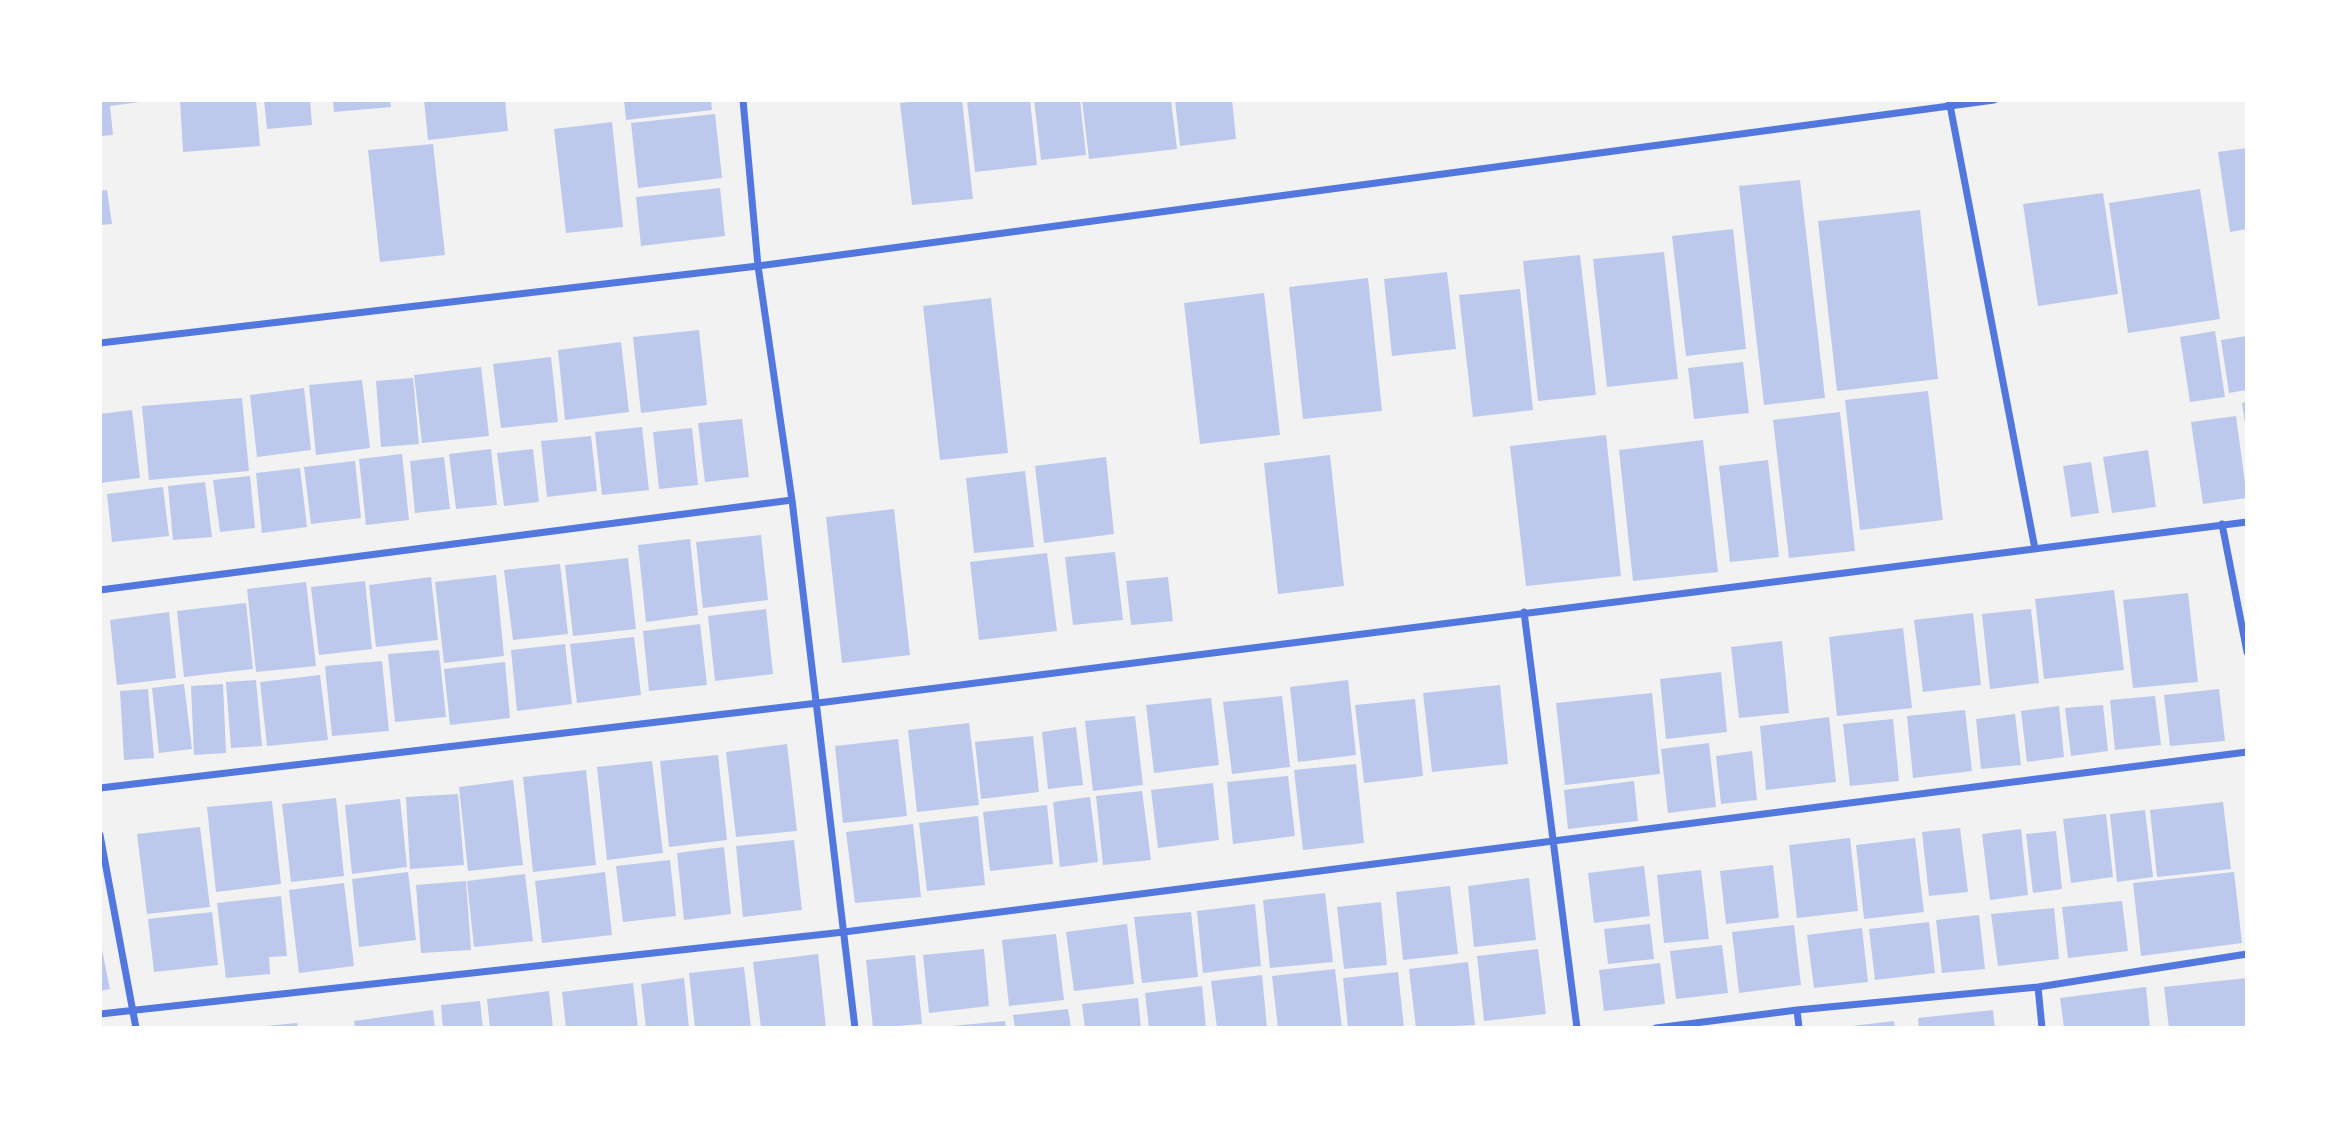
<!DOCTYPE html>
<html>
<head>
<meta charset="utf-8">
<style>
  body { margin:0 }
  #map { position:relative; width:2347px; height:1128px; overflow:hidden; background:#f2f2f2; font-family:"Sofia Sans Condensed",sans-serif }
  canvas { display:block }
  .frame { position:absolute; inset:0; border:102px solid #fff; pointer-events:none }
</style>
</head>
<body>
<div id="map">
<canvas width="2347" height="1128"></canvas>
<div class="frame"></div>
</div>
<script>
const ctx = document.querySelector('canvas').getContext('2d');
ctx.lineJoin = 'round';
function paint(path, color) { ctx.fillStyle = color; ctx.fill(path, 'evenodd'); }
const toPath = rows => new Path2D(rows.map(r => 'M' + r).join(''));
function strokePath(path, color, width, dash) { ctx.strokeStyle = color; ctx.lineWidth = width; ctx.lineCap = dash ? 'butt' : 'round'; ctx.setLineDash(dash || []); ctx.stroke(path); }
const building = toPath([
  [100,100,147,100,147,101,110,106,113,135,100,136],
  [180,100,256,100,260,146,183,152],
  [264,100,310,100,312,125,267,129],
  [333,100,390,100,391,107,334,112],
  [424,100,505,100,508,131,428,140],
  [624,100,711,100,712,110,626,120],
  [928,100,962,100,973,199,912,205,900,103],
  [967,100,1030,100,1037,165,975,172],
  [1034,100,1080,100,1086,155,1041,160],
  [1082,100,1171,100,1177,149,1089,159],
  [1175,100,1232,100,1236,139,1180,146],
  [715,114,722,178,638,188,631,123],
  [612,122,623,227,566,233,554,129],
  [433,144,445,255,380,262,368,150],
  [2247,148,2247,229,2230,232,2218,152],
  [1800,180,1825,398,1764,405,1739,186],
  [720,188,725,236,641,246,636,197],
  [2200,189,2220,319,2128,333,2109,203],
  [107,190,112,224,100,225,100,191],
  [2103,193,2118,294,2038,306,2023,204],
  [1920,210,1938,379,1837,391,1818,221],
  [1733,229,1746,349,1686,356,1672,236],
  [1664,252,1678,379,1607,387,1593,259],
  [1580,255,1596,395,1538,401,1523,261],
  [1447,272,1456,349,1392,356,1384,279],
  [1368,278,1382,411,1303,419,1289,287],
  [1520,289,1533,410,1473,417,1459,295],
  [1264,293,1280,435,1200,444,1184,303],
  [991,298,1008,453,940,460,923,306],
  [699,330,707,405,641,413,633,337],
  [2215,331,2225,397,2190,402,2180,337],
  [2247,336,2247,390,2229,393,2221,340],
  [621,342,629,412,565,420,558,350],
  [551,357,558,422,501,428,493,364],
  [1743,362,1749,413,1694,419,1688,368],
  [481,367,489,436,422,443,414,375],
  [413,378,419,444,381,447,376,381],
  [362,380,370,448,316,455,309,385],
  [304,388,311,450,257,457,250,395],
  [1928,391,1943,520,1860,530,1845,400],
  [242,398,249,471,149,480,142,406],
  [2247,402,2247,430,2246,430,2242,403],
  [132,410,140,478,100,483,100,414],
  [1840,412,1855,551,1789,558,1773,420],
  [2236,416,2247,498,2203,504,2191,422],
  [742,419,749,477,705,482,698,423],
  [642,427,649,490,602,495,595,432],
  [692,428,698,485,659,489,653,432],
  [1606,435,1621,576,1526,586,1510,446],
  [591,436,597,491,547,497,541,441],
  [1703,440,1718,572,1633,581,1619,450],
  [491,449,497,505,456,509,449,454],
  [533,449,539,502,504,506,497,453],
  [2148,450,2156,507,2112,513,2103,457],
  [402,454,409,520,366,525,359,459],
  [1330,455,1344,586,1278,594,1264,463],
  [444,457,450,509,415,513,410,461],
  [1106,457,1114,534,1044,543,1035,466],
  [1768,460,1779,557,1730,562,1719,466],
  [355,461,361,518,311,524,304,467],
  [2091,462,2099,513,2071,517,2063,466],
  [300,468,307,527,262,533,256,473],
  [1025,471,1034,547,974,553,966,478],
  [250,476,255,528,220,532,213,480],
  [205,482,212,537,173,540,168,486],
  [163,487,169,536,112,542,107,494],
  [894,509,910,655,842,663,826,517],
  [761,535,768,600,703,608,696,542],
  [690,539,698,615,646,622,638,545],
  [1115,552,1123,620,1073,625,1065,557],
  [1047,553,1057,631,979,640,970,562],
  [628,558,636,629,573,636,565,565],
  [560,564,568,634,513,640,504,570],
  [496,575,504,656,444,663,435,582],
  [431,577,438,640,376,647,369,585],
  [1168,577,1173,621,1131,625,1126,581],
  [365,581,372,649,319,655,311,587],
  [306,582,316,666,256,672,247,589],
  [2114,590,2124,670,2044,679,2035,599],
  [2188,593,2198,682,2133,688,2123,600],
  [246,603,253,669,184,677,177,611],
  [766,609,773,674,715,681,708,616],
  [2031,609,2039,683,1990,689,1982,614],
  [169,612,176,678,117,685,110,620],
  [1973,613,1981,685,1923,692,1914,620],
  [700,624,707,685,649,691,643,631],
  [1903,628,1912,708,1837,716,1829,637],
  [634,637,641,695,577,703,570,644],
  [1782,641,1789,713,1739,718,1731,647],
  [565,644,572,704,517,711,511,650],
  [439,650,446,717,395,722,388,654],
  [382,661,389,731,332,736,325,666],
  [505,662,510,718,450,725,444,669],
  [1721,672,1727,732,1666,739,1660,679],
  [320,675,328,740,267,746,260,682],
  [256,680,262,746,231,748,226,682],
  [1348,680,1356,755,1298,762,1290,687],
  [184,684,192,749,159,753,152,688],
  [223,684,226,753,194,755,191,686],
  [1500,685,1508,764,1432,772,1423,693],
  [148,689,154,758,124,760,120,691],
  [2219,689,2225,741,2170,746,2164,695],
  [1652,693,1660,774,1565,785,1556,703],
  [1282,696,1290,767,1232,774,1223,702],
  [2155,696,2161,745,2115,750,2110,700],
  [1211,698,1219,765,1154,773,1146,705],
  [1415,699,1423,776,1364,783,1355,705],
  [2103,705,2108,751,2071,756,2065,708],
  [2059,706,2064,757,2027,762,2021,711],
  [1965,710,1972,771,1913,778,1907,716],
  [2015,714,2021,765,1981,769,1976,719],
  [1135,716,1143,785,1093,791,1085,721],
  [1829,717,1836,782,1766,790,1760,726],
  [1893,719,1899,781,1850,786,1843,724],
  [969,723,979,805,917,812,908,730],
  [1076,727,1083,785,1048,789,1042,732],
  [1033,736,1039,792,981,799,975,742],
  [898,739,907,816,843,823,835,746],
  [1709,743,1716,807,1668,813,1661,749],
  [787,744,797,831,736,837,726,752],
  [1752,751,1757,800,1721,804,1716,756],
  [718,755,727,840,669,847,660,761],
  [652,761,663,853,607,860,597,767],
  [1356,764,1364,843,1303,850,1294,770],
  [586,770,596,865,533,872,523,777],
  [1288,776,1295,836,1233,844,1227,782],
  [513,780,523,865,468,871,459,787],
  [1634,781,1638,821,1568,829,1564,790],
  [1213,783,1219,840,1158,848,1151,790],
  [1142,791,1151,860,1103,865,1096,796],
  [458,794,464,865,410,869,406,797],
  [1090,797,1098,862,1060,867,1053,802],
  [336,798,344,876,291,882,282,804],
  [400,799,407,867,352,874,345,805],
  [272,801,281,884,216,892,207,807],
  [2223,802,2231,869,2157,877,2150,810],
  [1047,805,1053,864,990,871,983,812],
  [2145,810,2153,877,2117,882,2110,814],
  [2106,814,2113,877,2071,883,2063,819],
  [978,816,985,885,927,891,919,823],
  [913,824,921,897,855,903,846,832],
  [200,827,210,907,147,914,137,834],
  [1960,828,1968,892,1929,896,1922,832],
  [2021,829,2028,895,1990,900,1982,834],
  [2056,831,2062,889,2033,893,2026,834],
  [1850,838,1858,911,1797,918,1789,845],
  [1915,838,1924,912,1864,919,1856,845],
  [794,840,802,910,743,917,736,846],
  [724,847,731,914,684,920,677,853],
  [670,860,676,916,623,922,616,866],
  [1773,865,1779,918,1726,924,1720,871],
  [1644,866,1650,916,1594,923,1588,873],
  [1701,870,1709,939,1664,943,1657,875],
  [408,872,416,940,359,947,352,879],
  [605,872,612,935,542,943,535,881],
  [2234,872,2242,943,2141,956,2133,883],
  [525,874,533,941,474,947,467,881],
  [1529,878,1536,940,1474,947,1468,886],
  [466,881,471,950,421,953,416,885],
  [344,883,354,966,299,973,289,890],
  [1450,886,1458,954,1403,960,1396,892],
  [1325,893,1333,962,1270,968,1263,900],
  [281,896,287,956,269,957,270,974,226,978,217,903],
  [2122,901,2128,951,2068,958,2062,907],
  [1381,902,1387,965,1344,969,1337,907],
  [1255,904,1261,966,1203,973,1197,911],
  [2054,908,2059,959,1998,966,1991,914],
  [212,912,218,965,154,972,148,919],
  [1191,912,1198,977,1142,983,1134,917],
  [1979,915,1985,969,1942,973,1936,920],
  [1929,922,1935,973,1875,980,1869,929],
  [1127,924,1134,984,1074,991,1066,932],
  [1650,924,1654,959,1608,964,1604,929],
  [1794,925,1801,985,1739,993,1732,932],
  [1862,928,1868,982,1814,988,1807,935],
  [1056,934,1064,1000,1009,1006,1002,940],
  [100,940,110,989,100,991],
  [1722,945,1728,993,1676,999,1670,951],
  [984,949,989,1006,929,1013,923,955],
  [1538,949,1546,1014,1484,1021,1477,956],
  [818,954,826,1028,761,1028,753,962],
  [915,955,922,1024,873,1028,866,960],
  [1468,962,1475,1025,1416,1028,1409,969],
  [1660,963,1665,1004,1604,1011,1599,970],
  [744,967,751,1028,695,1028,689,973],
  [1335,969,1342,1028,1278,1028,1272,976],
  [1398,972,1404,1028,1348,1028,1343,978],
  [1262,975,1267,1028,1217,1028,1211,981],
  [684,978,689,1028,646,1028,641,984],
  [2247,978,2247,1028,2169,1028,2164,987],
  [633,983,638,1028,566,1028,562,992],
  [1202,986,1206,1028,1149,1028,1145,993],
  [2146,987,2150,1028,2064,1028,2060,998],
  [549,991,553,1028,490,1028,487,999],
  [1138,998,1141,1028,1085,1028,1082,1004],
  [480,1001,483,1028,443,1028,441,1005],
  [1068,1009,1071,1028,1015,1028,1013,1015],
  [433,1010,435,1028,355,1028,354,1021],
  [1993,1010,1995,1028,1919,1028,1918,1018],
  [1005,1021,1006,1028,951,1028,951,1026],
  [1894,1021,1895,1028,1844,1028,1844,1027],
  [297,1023,298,1028,266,1028,266,1026]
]);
const minor = toPath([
  [743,100,758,266,792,500,855,1028],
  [1949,100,2035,549],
  [100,343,758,266,1994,100],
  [2222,524,2247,652],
  [100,590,792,500],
  [1524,612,1577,1028],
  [100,788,818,703,2247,522],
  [100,835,136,1028],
  [2038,987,2042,1028],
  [1797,1010,1799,1028],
  [100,1014,844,932,2247,752],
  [1656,1028,1797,1010,2038,987,2247,954]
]);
paint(building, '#bdc9ec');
strokePath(minor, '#5277de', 7);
</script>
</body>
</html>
